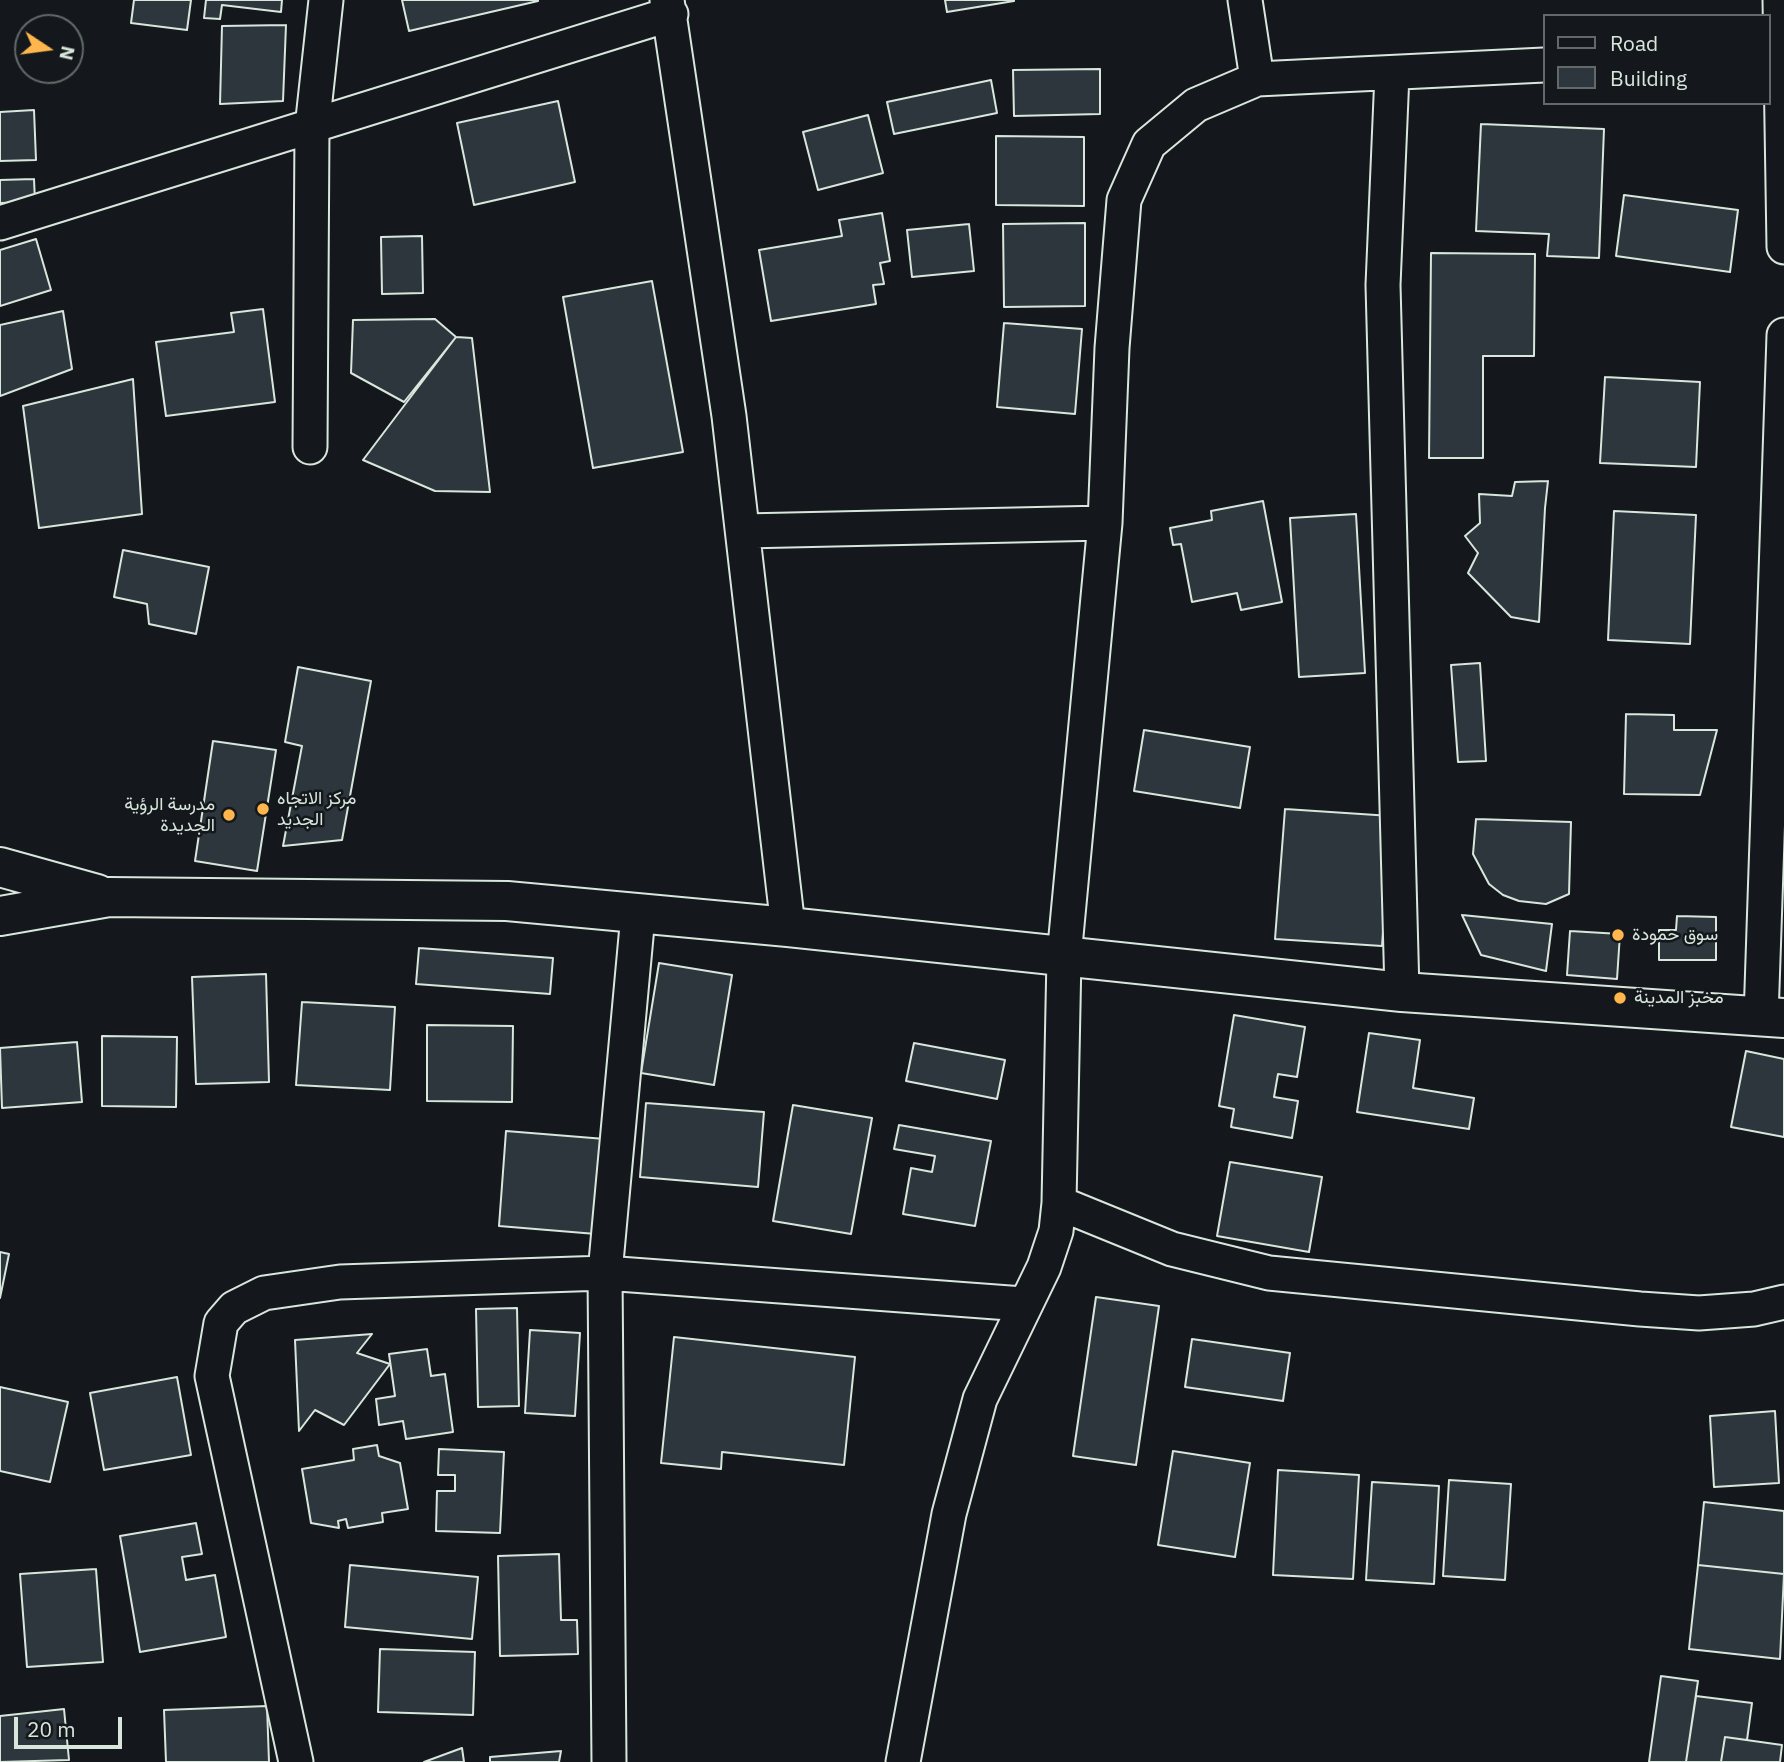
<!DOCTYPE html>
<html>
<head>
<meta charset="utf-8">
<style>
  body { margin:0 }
  #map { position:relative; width:1784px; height:1762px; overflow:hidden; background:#14181c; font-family:"IBM Plex Sans",sans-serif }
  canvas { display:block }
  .legend { position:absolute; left:1543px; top:14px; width:228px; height:91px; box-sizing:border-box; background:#14181c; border:2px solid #626a69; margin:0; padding:9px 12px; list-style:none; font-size:21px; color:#d8e6dc }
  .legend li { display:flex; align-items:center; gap:14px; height:35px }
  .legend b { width:35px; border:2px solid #626a69 }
  .north { position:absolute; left:14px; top:14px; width:70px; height:70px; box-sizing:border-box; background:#14181c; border:2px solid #626a69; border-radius:50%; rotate:103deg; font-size:19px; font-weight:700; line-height:28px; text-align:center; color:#d8e6dc }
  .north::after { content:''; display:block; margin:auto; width:24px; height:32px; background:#ffb74d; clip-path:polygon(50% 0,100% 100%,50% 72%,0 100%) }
  .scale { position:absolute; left:14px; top:1717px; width:108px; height:32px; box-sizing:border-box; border:4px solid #d8e6dc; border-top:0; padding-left:9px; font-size:21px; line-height:24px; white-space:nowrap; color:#d8e6dc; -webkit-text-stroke:5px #14181c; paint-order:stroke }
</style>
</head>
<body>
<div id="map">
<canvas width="1784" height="1762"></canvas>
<ul class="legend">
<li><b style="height:9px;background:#14181c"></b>Road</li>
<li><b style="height:19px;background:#2c363c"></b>Building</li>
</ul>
<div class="north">N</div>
<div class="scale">20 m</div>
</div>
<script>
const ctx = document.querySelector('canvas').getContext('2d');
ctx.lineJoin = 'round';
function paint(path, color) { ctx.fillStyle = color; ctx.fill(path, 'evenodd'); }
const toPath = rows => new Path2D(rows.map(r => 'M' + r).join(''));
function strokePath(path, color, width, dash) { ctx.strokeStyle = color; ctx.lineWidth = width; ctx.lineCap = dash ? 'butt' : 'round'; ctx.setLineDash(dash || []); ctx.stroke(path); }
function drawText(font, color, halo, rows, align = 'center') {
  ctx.font = font + ' "IBM Plex Sans",Vazirmatn,sans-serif'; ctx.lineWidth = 5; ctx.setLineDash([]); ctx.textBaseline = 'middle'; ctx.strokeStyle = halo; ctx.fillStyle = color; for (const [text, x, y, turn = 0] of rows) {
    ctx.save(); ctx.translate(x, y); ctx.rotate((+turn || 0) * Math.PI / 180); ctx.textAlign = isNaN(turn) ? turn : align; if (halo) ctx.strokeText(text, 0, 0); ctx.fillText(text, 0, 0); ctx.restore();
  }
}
const building = toPath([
  [134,0,191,0,187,30,131,23,134,0],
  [206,0,282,0,281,12,222,5,220,19,204,18,206,0],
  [402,0,538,0,538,1,409,31,402,0],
  [945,0,1014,0,1014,1,947,12,945,0],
  [286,25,283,101,220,104,222,26,286,25],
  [1100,69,1100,114,1014,116,1013,70,1100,69],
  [991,80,997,113,894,134,887,102,991,80],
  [558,101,575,182,474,205,457,123,558,101],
  [34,110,36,160,0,161,0,112,34,110],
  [868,115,883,173,818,190,803,132,868,115],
  [1481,124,1604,129,1599,258,1547,256,1549,234,1476,231,1481,124],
  [996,136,1084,137,1084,206,996,205,996,136],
  [34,179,35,202,0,203,0,180,34,179],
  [1624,195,1738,210,1730,272,1616,256,1624,195],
  [882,213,890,261,880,263,884,284,873,285,876,304,771,321,759,250,842,236,839,220,882,213],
  [1085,223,1085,306,1004,307,1003,224,1085,223],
  [969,224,974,271,912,277,907,230,969,224],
  [422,236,423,293,382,294,381,237,422,236],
  [36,239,51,290,0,306,0,250,36,239],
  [1431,253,1535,254,1534,356,1483,356,1483,458,1429,458,1431,253],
  [652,281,683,452,593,468,563,297,652,281],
  [263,309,275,402,166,416,156,342,234,332,231,313,263,309],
  [63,311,72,369,0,396,0,325,63,311],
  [435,319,456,337,404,402,351,373,353,320,435,319],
  [1004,323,1082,329,1075,414,997,407,1004,323],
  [456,337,472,338,490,492,435,491,363,460,456,337],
  [1605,377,1700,382,1696,467,1600,463,1605,377],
  [133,379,142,514,39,528,23,406,133,379],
  [1548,481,1545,508,1539,622,1511,617,1468,573,1478,553,1465,536,1480,523,1479,494,1512,496,1515,482,1548,481],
  [1263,501,1282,602,1241,610,1237,593,1192,602,1181,544,1173,545,1170,528,1212,520,1211,511,1263,501],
  [1614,511,1696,515,1690,644,1608,640,1614,511],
  [1356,514,1365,673,1299,677,1290,518,1356,514],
  [123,550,209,567,196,634,149,624,147,604,114,597,123,550],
  [1480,663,1486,761,1458,762,1451,665,1480,663],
  [298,667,371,681,342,840,283,846,302,746,285,742,298,667],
  [1626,714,1674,715,1674,730,1717,730,1700,795,1624,794,1626,714],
  [1144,730,1250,747,1240,808,1134,791,1144,730],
  [213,741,276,750,257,871,195,861,213,741],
  [1285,809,1391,816,1382,946,1275,939,1285,809],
  [1476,819,1571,822,1569,894,1546,904,1519,901,1503,895,1489,884,1473,854,1476,819],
  [1462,915,1552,924,1546,971,1481,955,1462,915],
  [1677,916,1716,917,1716,960,1659,960,1659,930,1676,930,1677,916],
  [1570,931,1620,934,1617,979,1567,975,1570,931],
  [419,948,553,958,550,994,416,984,419,948],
  [659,963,732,975,714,1085,641,1073,659,963],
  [266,974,269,1082,196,1084,192,977,266,974],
  [302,1002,395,1007,390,1090,296,1085,302,1002],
  [1234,1015,1305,1027,1297,1077,1278,1074,1274,1097,1298,1101,1292,1138,1231,1127,1234,1109,1219,1106,1234,1015],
  [427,1025,513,1026,512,1102,427,1101,427,1025],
  [1369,1033,1420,1040,1413,1088,1474,1098,1469,1129,1357,1112,1369,1033],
  [102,1036,177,1037,176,1107,102,1106,102,1036],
  [77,1042,82,1102,2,1108,0,1048,77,1042],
  [914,1043,1005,1060,997,1099,906,1081,914,1043],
  [1746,1051,1784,1059,1784,1137,1731,1127,1746,1051],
  [646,1103,764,1112,758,1187,640,1177,646,1103],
  [793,1105,872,1118,851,1234,773,1221,793,1105],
  [899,1125,991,1141,975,1226,903,1214,911,1168,932,1172,935,1156,894,1149,899,1125],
  [506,1131,605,1139,596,1234,499,1226,506,1131],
  [1230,1162,1322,1177,1309,1252,1217,1236,1230,1162],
  [0,1252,9,1254,0,1298,0,1252],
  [1096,1297,1159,1306,1136,1465,1073,1456,1096,1297],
  [517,1308,519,1406,478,1407,476,1309,517,1308],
  [530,1330,580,1333,575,1416,525,1413,530,1330],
  [372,1334,357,1353,390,1364,344,1425,315,1410,299,1431,295,1340,372,1334],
  [674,1337,855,1357,844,1465,722,1452,721,1469,661,1463,674,1337],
  [1192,1339,1290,1353,1283,1401,1185,1387,1192,1339],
  [427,1349,431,1376,445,1374,453,1432,406,1439,403,1421,379,1425,376,1399,395,1396,389,1354,427,1349],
  [177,1377,191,1455,104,1470,90,1393,177,1377],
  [0,1387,68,1402,50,1482,0,1471,0,1387],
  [1775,1411,1779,1483,1714,1487,1710,1416,1775,1411],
  [377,1445,379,1456,400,1463,408,1509,382,1513,383,1522,348,1528,346,1519,338,1521,339,1528,311,1523,302,1469,354,1460,353,1449,377,1445],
  [439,1449,504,1452,500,1533,436,1531,437,1491,455,1491,455,1475,438,1475,439,1449],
  [1173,1451,1250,1463,1235,1557,1158,1545,1173,1451],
  [1278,1470,1359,1475,1353,1579,1273,1575,1278,1470],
  [1449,1480,1511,1484,1505,1580,1443,1576,1449,1480],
  [1372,1482,1439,1486,1434,1584,1366,1580,1372,1482],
  [1704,1502,1784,1511,1784,1574,1698,1565,1704,1502],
  [196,1523,202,1554,182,1557,186,1580,215,1575,226,1637,140,1652,120,1536,196,1523],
  [559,1554,561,1620,577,1620,578,1654,500,1656,498,1556,559,1554],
  [350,1565,478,1577,472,1639,345,1627,350,1565],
  [1698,1565,1784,1574,1780,1659,1689,1649,1698,1565],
  [96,1569,103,1662,27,1667,20,1574,96,1569],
  [380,1649,475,1652,473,1715,378,1712,380,1649],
  [1661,1676,1698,1681,1686,1762,1649,1762,1661,1676],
  [1696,1696,1752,1703,1747,1740,1725,1737,1721,1762,1686,1762,1696,1696],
  [267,1706,269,1762,166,1762,164,1710,267,1706],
  [64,1709,69,1760,0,1762,0,1716,64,1709],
  [1725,1737,1782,1745,1780,1762,1721,1762,1725,1737],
  [462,1748,464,1762,424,1762,462,1748],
  [561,1751,559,1762,490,1762,490,1757,561,1751]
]);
const street = toPath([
  [667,0,729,416,788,927],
  [1245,0,1257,79],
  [1780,0,1784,247],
  [1392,74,1383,285,1402,992],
  [0,223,671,14],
  [310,447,312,128,326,0],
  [744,531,1105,523],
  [1761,1018,1784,335],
  [1059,1203,1172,1249,1269,1273,1640,1309,1699,1313,1754,1309,1784,1302],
  [296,1762,212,1376,221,1323,234,1308,264,1293,340,1282,605,1273,1023,1304],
  [609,1762,605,1273,638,915],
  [903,1762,949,1514,980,1399,1044,1267,1056,1231,1059,1203,1064,957,1105,523,1112,348,1124,200,1149,144,1196,105,1257,79,1544,65]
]);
const secondary = toPath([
  [0,867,97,894],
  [0,916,109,897,507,901,788,927,1402,992,1784,1018]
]);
const markers = [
  [263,809,7,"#ffb74d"],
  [229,815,7,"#ffb74d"],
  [1618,935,7,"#ffb74d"],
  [1620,998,7,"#ffb74d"]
];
const poiNames = [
  ["مركز الاتجاه",277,799],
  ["الجديد",277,820],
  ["مدرسة الرؤية",215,805,"right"],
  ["الجديدة",215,826,"right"],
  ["سوق حمودة",1632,935],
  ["مخبز المدينة",1634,998]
];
paint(building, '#2c363c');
strokePath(building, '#d8e6dc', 2);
strokePath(street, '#d8e6dc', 37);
strokePath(secondary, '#d8e6dc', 42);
strokePath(street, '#14181c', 33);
strokePath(secondary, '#14181c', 38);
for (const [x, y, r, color] of markers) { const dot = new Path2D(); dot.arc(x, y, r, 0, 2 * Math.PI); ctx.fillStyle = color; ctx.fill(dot); strokePath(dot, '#14181c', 2.5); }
drawText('18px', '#d8e6dc', '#14181c', poiNames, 'left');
</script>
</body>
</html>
